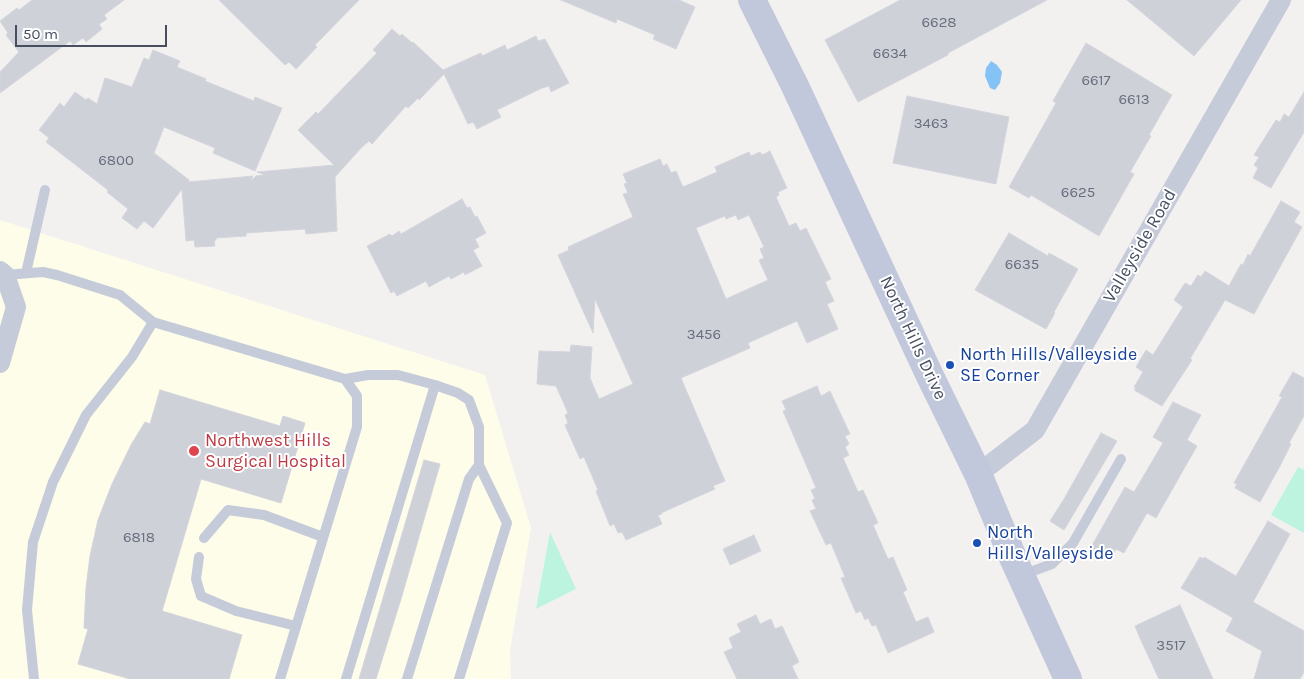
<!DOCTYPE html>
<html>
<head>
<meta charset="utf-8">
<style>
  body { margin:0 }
  #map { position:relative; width:1304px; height:679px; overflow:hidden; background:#f3f1f0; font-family:Karla,sans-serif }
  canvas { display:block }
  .scale { position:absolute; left:15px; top:25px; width:152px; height:22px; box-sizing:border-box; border:2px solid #464e60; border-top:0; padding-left:6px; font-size:15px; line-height:18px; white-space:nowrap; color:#464e60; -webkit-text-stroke:4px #fff; paint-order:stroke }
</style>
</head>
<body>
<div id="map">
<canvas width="1304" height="679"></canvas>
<div class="scale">50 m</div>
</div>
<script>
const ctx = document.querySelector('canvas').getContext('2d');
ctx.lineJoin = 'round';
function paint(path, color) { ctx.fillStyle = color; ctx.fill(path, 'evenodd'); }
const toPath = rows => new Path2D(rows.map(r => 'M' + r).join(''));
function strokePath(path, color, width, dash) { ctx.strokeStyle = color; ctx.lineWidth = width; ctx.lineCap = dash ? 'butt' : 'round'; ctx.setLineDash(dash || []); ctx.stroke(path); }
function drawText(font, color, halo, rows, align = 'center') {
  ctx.font = font + ' Karla,sans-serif'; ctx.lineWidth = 4; ctx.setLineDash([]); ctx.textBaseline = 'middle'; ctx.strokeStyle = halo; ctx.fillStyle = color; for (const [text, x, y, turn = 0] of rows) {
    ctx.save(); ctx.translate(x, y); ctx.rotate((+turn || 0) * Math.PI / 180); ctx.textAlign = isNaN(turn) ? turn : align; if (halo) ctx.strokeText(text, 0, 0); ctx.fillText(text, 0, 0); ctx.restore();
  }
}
const commercial = toPath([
  [0,220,485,375,531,528,510,650,511,679,0,679]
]);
const green = toPath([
  [1298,467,1304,470,1304,533,1271,515],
  [550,532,576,589,536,609]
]);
const water = toPath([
  [991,61,997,65,1002,72,1000,83,995,90,990,88,985,76,986,68]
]);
const building = toPath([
  [32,0,124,0,104,15,107,19,99,24,102,29,86,42,83,38,73,45,70,41,0,93,0,72,19,52,6,35,8,33,0,21,17,8,19,10,32,0],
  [219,0,359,0,315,45,317,47,296,69,289,62,285,65,219,0],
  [561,0,679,0,695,7,676,49,653,39,655,35,617,19,616,23,561,0],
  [900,0,1047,0,948,53,948,55,858,102,825,40,900,0],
  [1127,0,1241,0,1194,56,1127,0],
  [392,29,400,36,402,34,412,43,413,42,443,70,481,53,482,56,505,45,507,50,536,36,538,41,545,39,569,83,551,92,549,86,542,88,497,110,501,117,477,129,473,122,468,124,444,74,419,100,418,98,408,108,406,106,372,144,369,141,361,148,335,177,337,231,306,234,305,229,246,233,246,236,216,238,216,240,214,241,215,246,195,247,194,240,186,241,182,189,153,228,144,221,137,229,122,218,128,209,107,192,108,190,46,142,49,138,39,130,60,103,64,107,75,92,86,100,88,98,97,104,105,78,132,87,144,58,149,60,153,50,180,61,177,67,206,79,205,81,254,101,255,97,282,108,255,171,213,153,215,148,164,127,154,153,189,180,188,182,253,176,251,181,256,176,265,175,257,172,334,165,298,130,316,112,318,114,377,53,373,50,392,29],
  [1086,43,1172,95,1149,135,1151,136,1130,172,1134,174,1099,236,1031,195,1029,198,1009,187,1056,103,1053,101,1086,43],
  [1304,92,1304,132,1271,188,1253,178,1258,168,1254,165,1259,157,1254,155,1276,120,1280,122,1284,114,1289,117,1304,92],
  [907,96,1009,117,996,184,893,163,907,96],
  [770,151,787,188,778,192,779,195,776,197,789,226,796,223,800,231,806,228,831,279,825,282,834,301,827,304,838,329,807,343,797,321,748,343,750,348,681,378,725,481,713,486,715,489,661,513,662,514,658,515,662,524,626,540,622,532,618,533,614,524,610,526,596,491,598,490,584,457,580,459,565,425,568,423,565,415,568,413,556,386,537,384,539,351,570,352,571,345,592,347,590,378,599,399,633,384,595,299,593,333,558,255,569,250,568,247,633,217,623,194,628,193,624,184,627,183,623,174,660,159,663,166,667,164,671,173,676,171,683,187,717,172,715,167,749,152,751,156,760,152,762,155,770,151],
  [736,215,738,220,749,215,764,247,760,249,764,258,759,260,768,280,726,299,696,228,725,216,726,219,736,215],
  [462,199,467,208,470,207,475,217,477,216,486,233,475,239,479,247,473,250,482,266,465,275,464,272,451,279,449,276,429,287,426,281,397,296,394,291,391,293,367,246,390,234,392,236,399,231,401,234,462,199],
  [1281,201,1300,212,1294,222,1302,227,1254,314,1225,300,1190,359,1192,360,1162,406,1134,390,1136,388,1134,387,1143,372,1136,367,1146,350,1153,355,1183,307,1174,300,1185,283,1191,286,1198,275,1201,277,1205,271,1229,286,1241,264,1243,265,1248,254,1250,256,1281,201],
  [1009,233,1048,256,1049,253,1078,269,1054,312,1055,313,1046,329,975,290,1009,233],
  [1293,372,1304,378,1304,416,1289,443,1291,444,1280,466,1260,502,1235,488,1237,484,1234,483,1282,397,1279,396,1293,372],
  [817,386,821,396,830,391,850,434,845,436,849,444,845,447,849,455,843,458,858,492,863,490,878,523,873,525,888,559,893,557,907,590,903,592,916,622,928,617,934,632,888,653,876,625,872,626,868,618,865,620,861,611,856,613,841,578,845,577,831,543,826,545,810,511,816,509,812,500,815,499,811,490,816,488,783,411,786,410,782,401,817,386],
  [160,390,280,426,283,416,305,423,281,503,201,479,162,611,242,635,229,679,130,679,78,664,88,629,84,628,86,588,90,556,98,520,112,484,131,445,145,422,150,424,160,390],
  [1173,402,1201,415,1187,440,1197,446,1156,518,1147,513,1124,553,1116,549,1110,560,1090,549,1125,487,1134,492,1163,443,1153,437,1173,402],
  [1101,433,1117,441,1064,530,1050,521,1064,499,1101,433],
  [424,460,440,464,401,599,376,679,359,679,424,460],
  [1268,521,1290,534,1253,602,1304,631,1304,672,1300,679,1254,679,1262,651,1226,631,1233,618,1181,588,1200,557,1203,559,1204,557,1236,576,1268,521],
  [754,535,761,551,730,565,723,549,754,535],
  [1180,605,1213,679,1159,679,1139,636,1135,626,1180,605],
  [756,615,760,624,771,619,775,629,782,626,799,662,792,666,798,679,737,679,724,652,733,648,729,638,741,632,737,624,756,615]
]);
const lane = toPath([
  [26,273,45,190],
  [5,275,43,272,57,275,120,295,153,322,345,379,368,375,398,375,435,385,458,393,469,400,479,427,479,465,507,523,459,679],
  [204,538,228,510,264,515,323,537],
  [199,557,196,579,201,596,236,611,296,626],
  [1022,575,1052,564,1073,543,1121,459],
  [34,679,27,610,33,542,53,482,86,415,132,357,153,322],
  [280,679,357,427,357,396,345,379],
  [346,679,435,385],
  [407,679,469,479,479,465]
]);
const street = toPath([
  [0,271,5,275,16,307,0,363],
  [978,474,1035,430,1281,0]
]);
const secondary = toPath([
  [752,0,795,86,929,374,978,474,1014,560,1068,679]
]);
const markers = [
  [950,365,5,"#1a4fb4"],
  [194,451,6,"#e0444e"],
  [977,543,5,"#1a4fb4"]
];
const numberNames = [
  ["6628",939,23],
  ["6634",890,54],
  ["6617",1096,81],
  ["6613",1134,100],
  ["3463",931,124],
  ["6800",116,161],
  ["6625",1078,193],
  ["6635",1022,265],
  ["3456",704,335],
  ["6818",139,538],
  ["3517",1171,646]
];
const streetNames = [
  ["Valleyside Road",1140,246,-60],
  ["North Hills Drive",913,338,65]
];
const transitNames = [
  ["North Hills/Valleyside",960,355],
  ["SE Corner",960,376],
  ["North",987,533],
  ["Hills/Valleyside",987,554]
];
const healthNames = [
  ["Northwest Hills",205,441],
  ["Surgical Hospital",205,462]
];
paint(commercial, '#fefdea');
paint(green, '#bcf4df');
paint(water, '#85c2f5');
paint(building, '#cfd1d8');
strokePath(building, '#d4d4dd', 1);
strokePath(lane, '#c6cbda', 10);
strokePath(street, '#c6cbda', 20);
strokePath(secondary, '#c2c8db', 28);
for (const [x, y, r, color] of markers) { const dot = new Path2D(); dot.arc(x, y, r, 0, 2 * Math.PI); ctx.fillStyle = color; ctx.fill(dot); strokePath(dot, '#fff', 2); }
drawText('15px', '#686f7e', null, numberNames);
drawText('18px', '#464e60', '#fff', streetNames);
drawText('18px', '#164399', '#fff', transitNames, 'left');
drawText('18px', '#be3a42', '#fff', healthNames, 'left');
</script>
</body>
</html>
